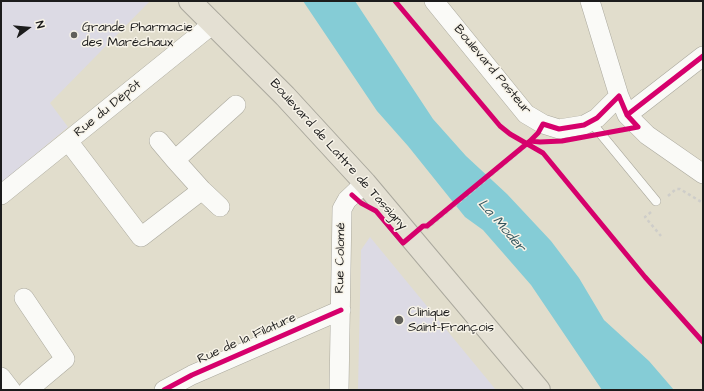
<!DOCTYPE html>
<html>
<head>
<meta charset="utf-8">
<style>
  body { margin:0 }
  #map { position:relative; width:704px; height:391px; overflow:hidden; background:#e1ddcc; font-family:"Architects Daughter",sans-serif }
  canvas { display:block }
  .frame { position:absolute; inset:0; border:2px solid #1c1c1c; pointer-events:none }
  .north { position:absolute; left:8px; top:8px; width:40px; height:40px; -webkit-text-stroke:3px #f7f3e8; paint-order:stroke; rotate:74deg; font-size:11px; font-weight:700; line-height:16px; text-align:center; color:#1c1c1c }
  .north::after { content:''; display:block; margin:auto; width:14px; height:18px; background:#1c1c1c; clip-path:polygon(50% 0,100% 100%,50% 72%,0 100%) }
</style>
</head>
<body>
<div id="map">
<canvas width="704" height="391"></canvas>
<div class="frame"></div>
<div class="north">N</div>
</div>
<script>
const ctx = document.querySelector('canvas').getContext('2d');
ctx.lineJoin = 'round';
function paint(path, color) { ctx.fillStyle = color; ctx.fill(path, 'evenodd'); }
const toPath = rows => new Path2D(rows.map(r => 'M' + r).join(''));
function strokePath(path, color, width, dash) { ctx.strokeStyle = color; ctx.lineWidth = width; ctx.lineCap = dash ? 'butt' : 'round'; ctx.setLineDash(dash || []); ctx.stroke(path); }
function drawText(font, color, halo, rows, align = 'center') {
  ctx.font = font + ' "Architects Daughter",sans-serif'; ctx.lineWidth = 3; ctx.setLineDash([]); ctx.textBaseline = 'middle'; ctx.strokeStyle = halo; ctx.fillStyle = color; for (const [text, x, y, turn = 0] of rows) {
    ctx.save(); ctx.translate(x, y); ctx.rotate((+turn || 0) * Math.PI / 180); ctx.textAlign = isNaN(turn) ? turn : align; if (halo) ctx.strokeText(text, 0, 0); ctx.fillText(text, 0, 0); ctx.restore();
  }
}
const built = toPath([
  [1,1,150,1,50,103,68,127,1,183],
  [370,237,496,390,358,390,361,250]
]);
const water = toPath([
  [303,1,355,1,433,119,466,156,507,194,551,241,579,278,604,320,649,361,674,390,602,390,531,285,483,230,465,217,408,146,377,111]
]);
const path = toPath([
  [395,1,500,126,510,134,543,153,645,277,703,342],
  [668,196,676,189,680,189,703,203],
  [651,212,645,217,661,236],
  [427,229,529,144,533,137]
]);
const lane = toPath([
  [591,122,656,201]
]);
const street = toPath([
  [434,1,526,114,543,124,559,129,584,125,597,118,619,96],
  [590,1,619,96,627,115,647,135,703,174],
  [627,115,703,56],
  [68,141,141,237,202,190,175,160,236,105],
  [159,141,175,160],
  [202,190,220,207],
  [1,195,214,23],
  [24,298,65,359,28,390],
  [1,377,11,390],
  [164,390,192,375,341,310],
  [339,390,342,209,347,200,365,183]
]);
const primary = toPath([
  [190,1,285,96,365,183,539,390]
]);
const cycleway = toPath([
  [395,1,500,126,510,134,543,153,645,277,703,342],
  [627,115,703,56],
  [530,141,540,142,562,141,638,127],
  [352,195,361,203,376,211,403,243,423,226,427,226,530,141,538,133,543,124,559,129,584,125,597,118,619,96,627,115,638,127],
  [164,390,192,375,341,310]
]);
const markers = [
  [74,35,4,"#61605a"],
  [399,320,5,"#61605a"]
];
const poiNames = [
  ["Grande Pharmacie",82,28],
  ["des Maréchaux",82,43],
  ["Clinique",408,313],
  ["Saint-François",408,328]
];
const streetNames = [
  ["Boulevard Pasteur",492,70,50],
  ["Rue du Dépôt",108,109,-39],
  ["Boulevard de Lattre de Tassigny",338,155,48],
  ["Rue Colomé",341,258,-89],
  ["Rue de la Filature",247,339,-24]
];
const waterNames = [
  ["La Moder",501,226,49]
];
paint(built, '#dcdae4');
paint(water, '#85ccd6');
strokePath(lane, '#aaa89d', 10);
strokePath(street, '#aaa89d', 20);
strokePath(primary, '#aaa89d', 24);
strokePath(path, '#cecdc9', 2.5, [3, 3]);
strokePath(lane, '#fafaf7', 9);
strokePath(street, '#fafaf7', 19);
strokePath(primary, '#e4e0d3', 22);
strokePath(cycleway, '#d6006c', 5);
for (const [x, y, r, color] of markers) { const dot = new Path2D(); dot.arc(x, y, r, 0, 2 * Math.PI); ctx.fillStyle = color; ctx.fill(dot); strokePath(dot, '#f7f3e8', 1.5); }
drawText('13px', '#1c1c1c', '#f7f3e8', poiNames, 'left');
drawText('13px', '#1c1c1c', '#f7f3e8', streetNames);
drawText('italic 14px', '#33575f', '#f7f3e8', waterNames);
</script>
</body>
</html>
